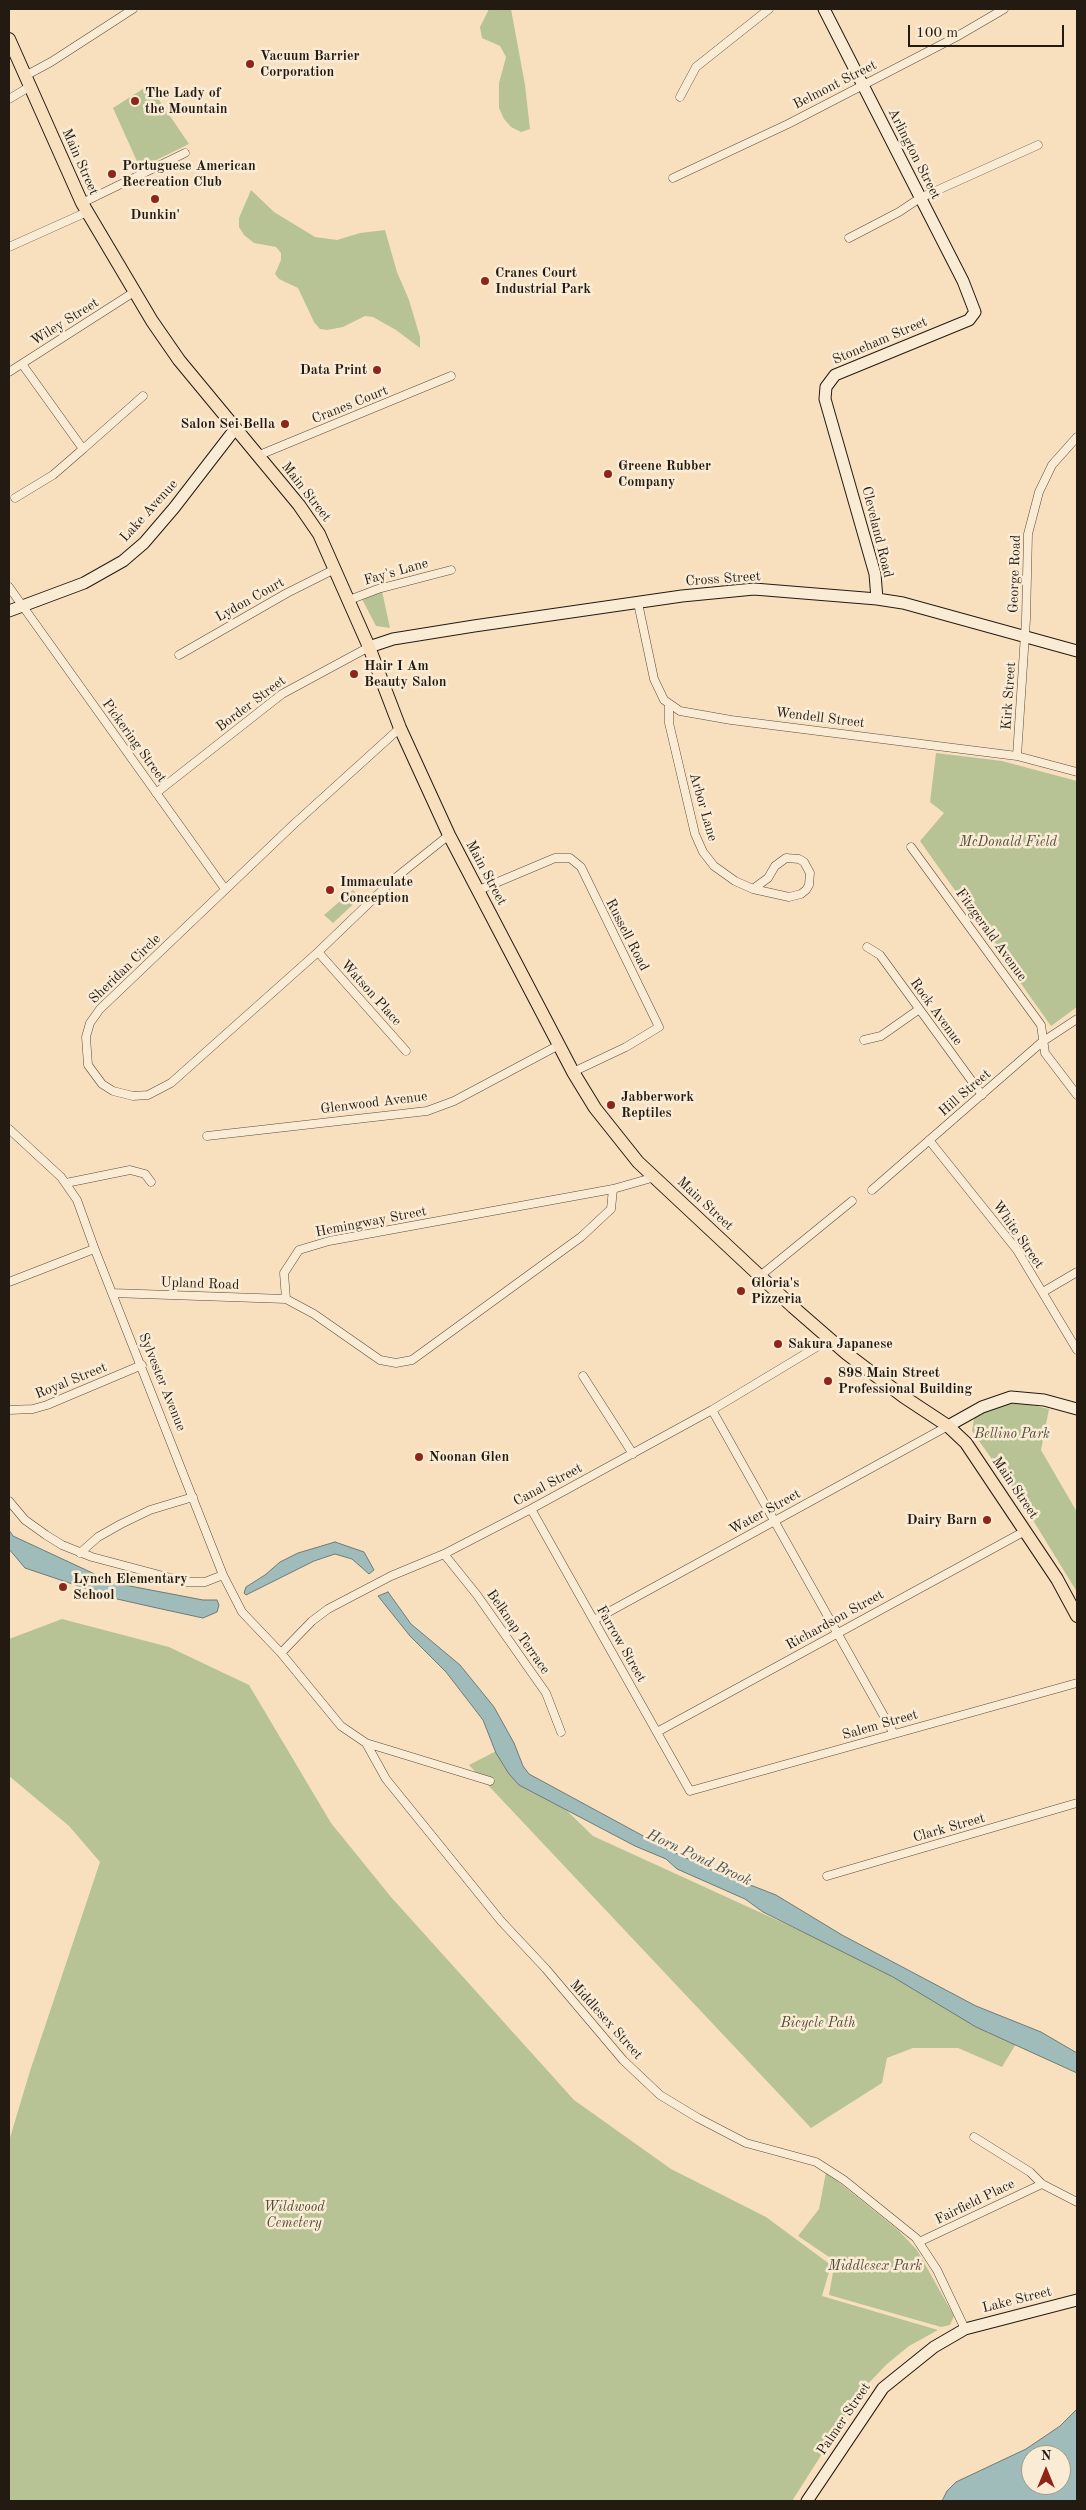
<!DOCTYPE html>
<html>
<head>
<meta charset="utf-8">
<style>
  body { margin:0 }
  #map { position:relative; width:1086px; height:2510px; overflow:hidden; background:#f8e0bf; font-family:"Old Standard TT",serif }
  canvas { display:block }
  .frame { position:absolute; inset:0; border:10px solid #231b12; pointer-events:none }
  .north { position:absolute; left:1021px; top:2445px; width:50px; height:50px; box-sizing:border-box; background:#faebd5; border:1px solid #a49887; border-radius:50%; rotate:0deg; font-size:14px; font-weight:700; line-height:20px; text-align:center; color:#231b12 }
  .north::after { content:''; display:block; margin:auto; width:18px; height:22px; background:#8f2418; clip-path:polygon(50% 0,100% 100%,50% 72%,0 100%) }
  .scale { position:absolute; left:908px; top:25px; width:156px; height:22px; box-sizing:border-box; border:2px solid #231b12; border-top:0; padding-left:6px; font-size:15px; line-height:18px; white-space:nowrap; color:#231b12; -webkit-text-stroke:4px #faebd5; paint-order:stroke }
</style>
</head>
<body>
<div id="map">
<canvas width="1086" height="2510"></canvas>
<div class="frame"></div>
<div class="north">N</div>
<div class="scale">100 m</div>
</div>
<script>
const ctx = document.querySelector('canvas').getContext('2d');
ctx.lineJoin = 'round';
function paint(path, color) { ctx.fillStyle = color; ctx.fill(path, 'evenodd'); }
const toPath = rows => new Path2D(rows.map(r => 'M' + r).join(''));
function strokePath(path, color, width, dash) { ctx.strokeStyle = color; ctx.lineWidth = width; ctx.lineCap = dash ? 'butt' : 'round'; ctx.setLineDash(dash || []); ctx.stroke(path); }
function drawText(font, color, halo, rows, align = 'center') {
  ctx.font = font + ' "Old Standard TT",serif'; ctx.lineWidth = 5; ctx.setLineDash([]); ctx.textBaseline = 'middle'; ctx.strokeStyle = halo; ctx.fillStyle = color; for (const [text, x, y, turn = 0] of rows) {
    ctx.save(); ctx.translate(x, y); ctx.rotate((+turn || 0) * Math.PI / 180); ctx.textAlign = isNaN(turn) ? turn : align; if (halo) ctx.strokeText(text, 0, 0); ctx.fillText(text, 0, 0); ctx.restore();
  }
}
const green = toPath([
  [489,9,511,9,525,85,530,129,521,132,511,127,504,119,499,108,499,83,506,57,500,46,482,38,480,27],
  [149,85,189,144,140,168,113,108],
  [251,190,274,212,315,237,337,240,360,233,385,230,397,272,409,300,420,337,420,348,396,330,373,317,365,316,343,327,327,330,320,329,314,322,298,288,279,279,275,274,281,260,281,253,276,247,254,243,244,235,239,227,239,218],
  [382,591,390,628,376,626,362,599],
  [936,753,1002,761,1077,781,1077,1007,1051,1026,920,841,944,813,930,802],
  [353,890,360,898,333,923,324,915],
  [1015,1401,1049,1409,1041,1450,1077,1512,1077,1592,1020,1499,972,1431,974,1419,979,1415],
  [62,1619,169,1647,249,1685,331,1823,391,1897,574,2100,671,2169,766,2217,831,2265,822,2296,938,2330,909,2346,887,2364,864,2388,792,2501,9,2501,9,2141,30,2071,100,1862,69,1826,9,1776,9,1639],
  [502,1748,593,1836,908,1980,1025,2029,1002,2067,958,2048,913,2048,887,2058,882,2083,811,2128,469,1765],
  [826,2172,898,2230,917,2250,954,2316,950,2325,941,2327,829,2295,835,2261,798,2236,819,2209]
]);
const water = toPath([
  [9,1530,13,1536,114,1583,203,1600,217,1600,219,1605,217,1612,203,1618,157,1608,117,1599,25,1568,9,1549,9,1530],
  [335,1542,364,1552,374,1570,369,1574,352,1559,335,1554,314,1561,246,1595,244,1593,246,1587,265,1575,280,1562,298,1553,335,1542],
  [388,1592,411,1624,460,1665,494,1707,514,1743,523,1766,529,1774,671,1851,712,1870,776,1895,842,1935,976,2006,1041,2032,1077,2053,1077,2073,976,2027,893,1977,763,1912,745,1899,677,1869,666,1859,635,1846,519,1785,509,1774,496,1753,483,1720,446,1672,410,1636,378,1596,388,1592],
  [1077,2409,1077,2501,942,2501,947,2491,956,2482,1026,2449,1060,2426,1077,2409],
  [1031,2455,1061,2455,1061,2485,1031,2485,1031,2455]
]);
const street = toPath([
  [25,76,51,62,133,9],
  [680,97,696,67,769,9],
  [9,99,29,87],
  [673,178,788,124,956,37,1004,9],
  [82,203,185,153],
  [849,238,899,212,920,198,1038,145],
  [9,247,87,212],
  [22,364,83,449,143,396],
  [9,372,134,292],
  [257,456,451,376],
  [15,498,53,475,83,449],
  [9,587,225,889],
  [349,600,378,589,451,570],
  [638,603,654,679,664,700,680,711,731,720,1017,756,1077,772],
  [179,655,287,593,335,569],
  [669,706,669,723,695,834,703,852,714,866,735,881,753,889,789,897,801,894,806,890,809,885,810,873,804,862,799,859,786,858,775,866,768,878,753,889],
  [400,728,294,824,100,1009,90,1023,86,1037,88,1065,102,1084,113,1091,133,1096,148,1095,171,1083,318,952,394,879,449,835],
  [1017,756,1026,619,1028,534,1039,492,1052,465,1077,437],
  [156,793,282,694,369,647],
  [911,847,1041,1025,1045,1053,1077,1095],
  [479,890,555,858,570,858,581,867,659,1027,626,1047,573,1072],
  [867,947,880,955,982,1095],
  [318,952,406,1051],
  [864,1040,881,1036,918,1010],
  [9,1129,61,1177,77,1200,95,1250,223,1575,242,1612,281,1653,341,1726,366,1743,386,1779,501,1921,546,1969,623,2060,660,2095,698,2118,746,2143,816,2162,844,2180,916,2238,937,2270,965,2329],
  [207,1136,427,1111,454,1101,559,1045],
  [929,1140,1017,1250,1077,1350],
  [66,1183,130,1170,145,1174,151,1182],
  [872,1190,1042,1042,1077,1019],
  [760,1276,852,1201],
  [9,1282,94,1249],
  [1043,1292,1077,1272],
  [112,1293,286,1299,314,1314,380,1360,396,1363,412,1360,581,1237,611,1209,613,1189],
  [286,1299,284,1273,299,1250,329,1241,613,1189,655,1177],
  [583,1376,633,1454],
  [9,1410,33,1409,47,1405,142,1365],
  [712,1410,894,1734],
  [9,1501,25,1520,46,1535,62,1545,92,1557,186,1582,205,1582,223,1575],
  [531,1509,690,1791,1077,1683],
  [80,1553,98,1537,121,1524,150,1510,193,1497],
  [444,1554,477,1595,546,1693,561,1732],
  [594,1620,948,1426],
  [281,1653,312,1621,328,1609,391,1576,444,1554,531,1509,712,1410,830,1339],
  [657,1732,1025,1531],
  [366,1743,490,1781],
  [827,1876,1077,1803],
  [974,2137,1030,2172,1042,2184,1077,2202],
  [919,2242,1042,2184]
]);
const secondary = toPath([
  [824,9,963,281,975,312,969,320,835,375,826,387,825,399,875,574,877,599],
  [9,611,84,583,123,561,144,543,174,508,235,429],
  [369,647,393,639,474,626,682,596,754,589,877,599,903,603,1077,651],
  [948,1426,982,1407,1011,1397,1044,1400,1077,1409],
  [807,2501,883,2388,934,2347,965,2329,1077,2300]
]);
const primary = toPath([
  [9,39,82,203,152,321,179,360,299,505,319,534,369,647,400,728,449,835,573,1072,595,1108,638,1162,793,1307,847,1354,904,1397,948,1426,966,1443,1057,1579,1077,1616]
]);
const markers = [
  [250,64,5,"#8f2418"],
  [135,101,5,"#8f2418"],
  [112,174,5,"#8f2418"],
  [155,199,5,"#8f2418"],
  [485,281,5,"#8f2418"],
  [377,370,5,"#8f2418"],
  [285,424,5,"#8f2418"],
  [608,474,5,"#8f2418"],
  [354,674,5,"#8f2418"],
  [330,890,5,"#8f2418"],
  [611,1105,5,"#8f2418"],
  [741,1291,5,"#8f2418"],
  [778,1344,5,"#8f2418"],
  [828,1381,5,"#8f2418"],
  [419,1457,5,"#8f2418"],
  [987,1520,5,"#8f2418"],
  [63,1587,5,"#8f2418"]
];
const poiNames = [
  ["Vacuum Barrier",260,56],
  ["Corporation",260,72],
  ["The Lady of",145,93],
  ["the Mountain",145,109],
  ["Portuguese American",122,166],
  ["Recreation Club",122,182],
  ["Dunkin'",155,215,"center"],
  ["Cranes Court",495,273],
  ["Industrial Park",495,289],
  ["Data Print",367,370,"right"],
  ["Salon Sei Bella",275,424,"right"],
  ["Greene Rubber",618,466],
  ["Company",618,482],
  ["Hair I Am",364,666],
  ["Beauty Salon",364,682],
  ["Immaculate",340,882],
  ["Conception",340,898],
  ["Jabberwork",621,1097],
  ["Reptiles",621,1113],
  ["Gloria's",751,1283],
  ["Pizzeria",751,1299],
  ["Sakura Japanese",788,1344],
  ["898 Main Street",838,1373],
  ["Professional Building",838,1389],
  ["Noonan Glen",429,1457],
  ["Dairy Barn",977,1520,"right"],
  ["Lynch Elementary",73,1579],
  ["School",73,1595]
];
const streetNames = [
  ["Belmont Street",835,85,-27],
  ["Arlington Street",914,154,63],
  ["Main Street",80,162,66],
  ["Wiley Street",65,322,-32],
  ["Stoneham Street",880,341,-23],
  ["Cranes Court",350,405,-22],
  ["Main Street",306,492,52],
  ["Lake Avenue",149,511,-48],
  ["Cleveland Road",877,532,76],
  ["Fay's Lane",396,572,-16],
  ["George Road",1015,574,-88],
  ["Cross Street",723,579,-4],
  ["Lydon Court",250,600,-29],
  ["Kirk Street",1009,696,-86],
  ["Border Street",251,704,-37],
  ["Wendell Street",820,718,7],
  ["Pickering Street",134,741,54],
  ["Arbor Lane",703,807,74],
  ["Main Street",486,873,62],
  ["Russell Road",627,935,63],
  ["Fitzgerald Avenue",991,935,54],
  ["Sheridan Circle",125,969,-44],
  ["Watson Place",371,993,48],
  ["Rock Avenue",936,1012,54],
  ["Hill Street",965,1093,-41],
  ["Glenwood Avenue",374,1103,-7],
  ["Main Street",705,1204,43],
  ["Hemingway Street",371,1222,-11],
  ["White Street",1018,1235,55],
  ["Upland Road",200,1284,2],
  ["Royal Street",71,1381,-22],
  ["Sylvester Avenue",162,1382,68],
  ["Canal Street",548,1485,-28],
  ["Main Street",1015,1488,56],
  ["Water Street",765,1512,-29],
  ["Richardson Street",835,1620,-29],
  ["Belknap Terrace",518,1632,55],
  ["Farrow Street",621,1644,60],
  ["Salem Street",880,1725,-16],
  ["Clark Street",949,1828,-16],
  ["Middlesex Street",606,2020,48],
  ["Fairfield Place",975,2202,-26],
  ["Lake Street",1017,2300,-14],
  ["Palmer Street",844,2419,-56]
];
const parkNames = [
  ["McDonald Field",1008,842],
  ["Bellino Park",1012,1434],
  ["Bicycle Path",818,2023],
  ["Wildwood",294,2207],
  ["Cemetery",294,2223],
  ["Middlesex Park",875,2266]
];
const waterNames = [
  ["Horn Pond Brook",699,1858,25]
];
paint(green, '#b8c395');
paint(water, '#9fbbba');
strokePath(water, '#6d7b77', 1);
strokePath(street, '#584c3d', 9);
strokePath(secondary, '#231b12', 13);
strokePath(primary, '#231b12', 14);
strokePath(street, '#faebd5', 8);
strokePath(secondary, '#faebd5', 11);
strokePath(primary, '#f8e0bf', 12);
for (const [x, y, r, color] of markers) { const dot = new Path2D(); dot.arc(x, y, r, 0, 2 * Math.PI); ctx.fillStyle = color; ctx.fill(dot); strokePath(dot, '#faebd5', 2); }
drawText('bold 14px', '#231b12', '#faebd5', poiNames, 'left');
drawText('14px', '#231b12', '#faebd5', streetNames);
drawText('italic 14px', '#504d39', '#faebd5', parkNames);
drawText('italic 15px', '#4e534d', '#faebd5', waterNames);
</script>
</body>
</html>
